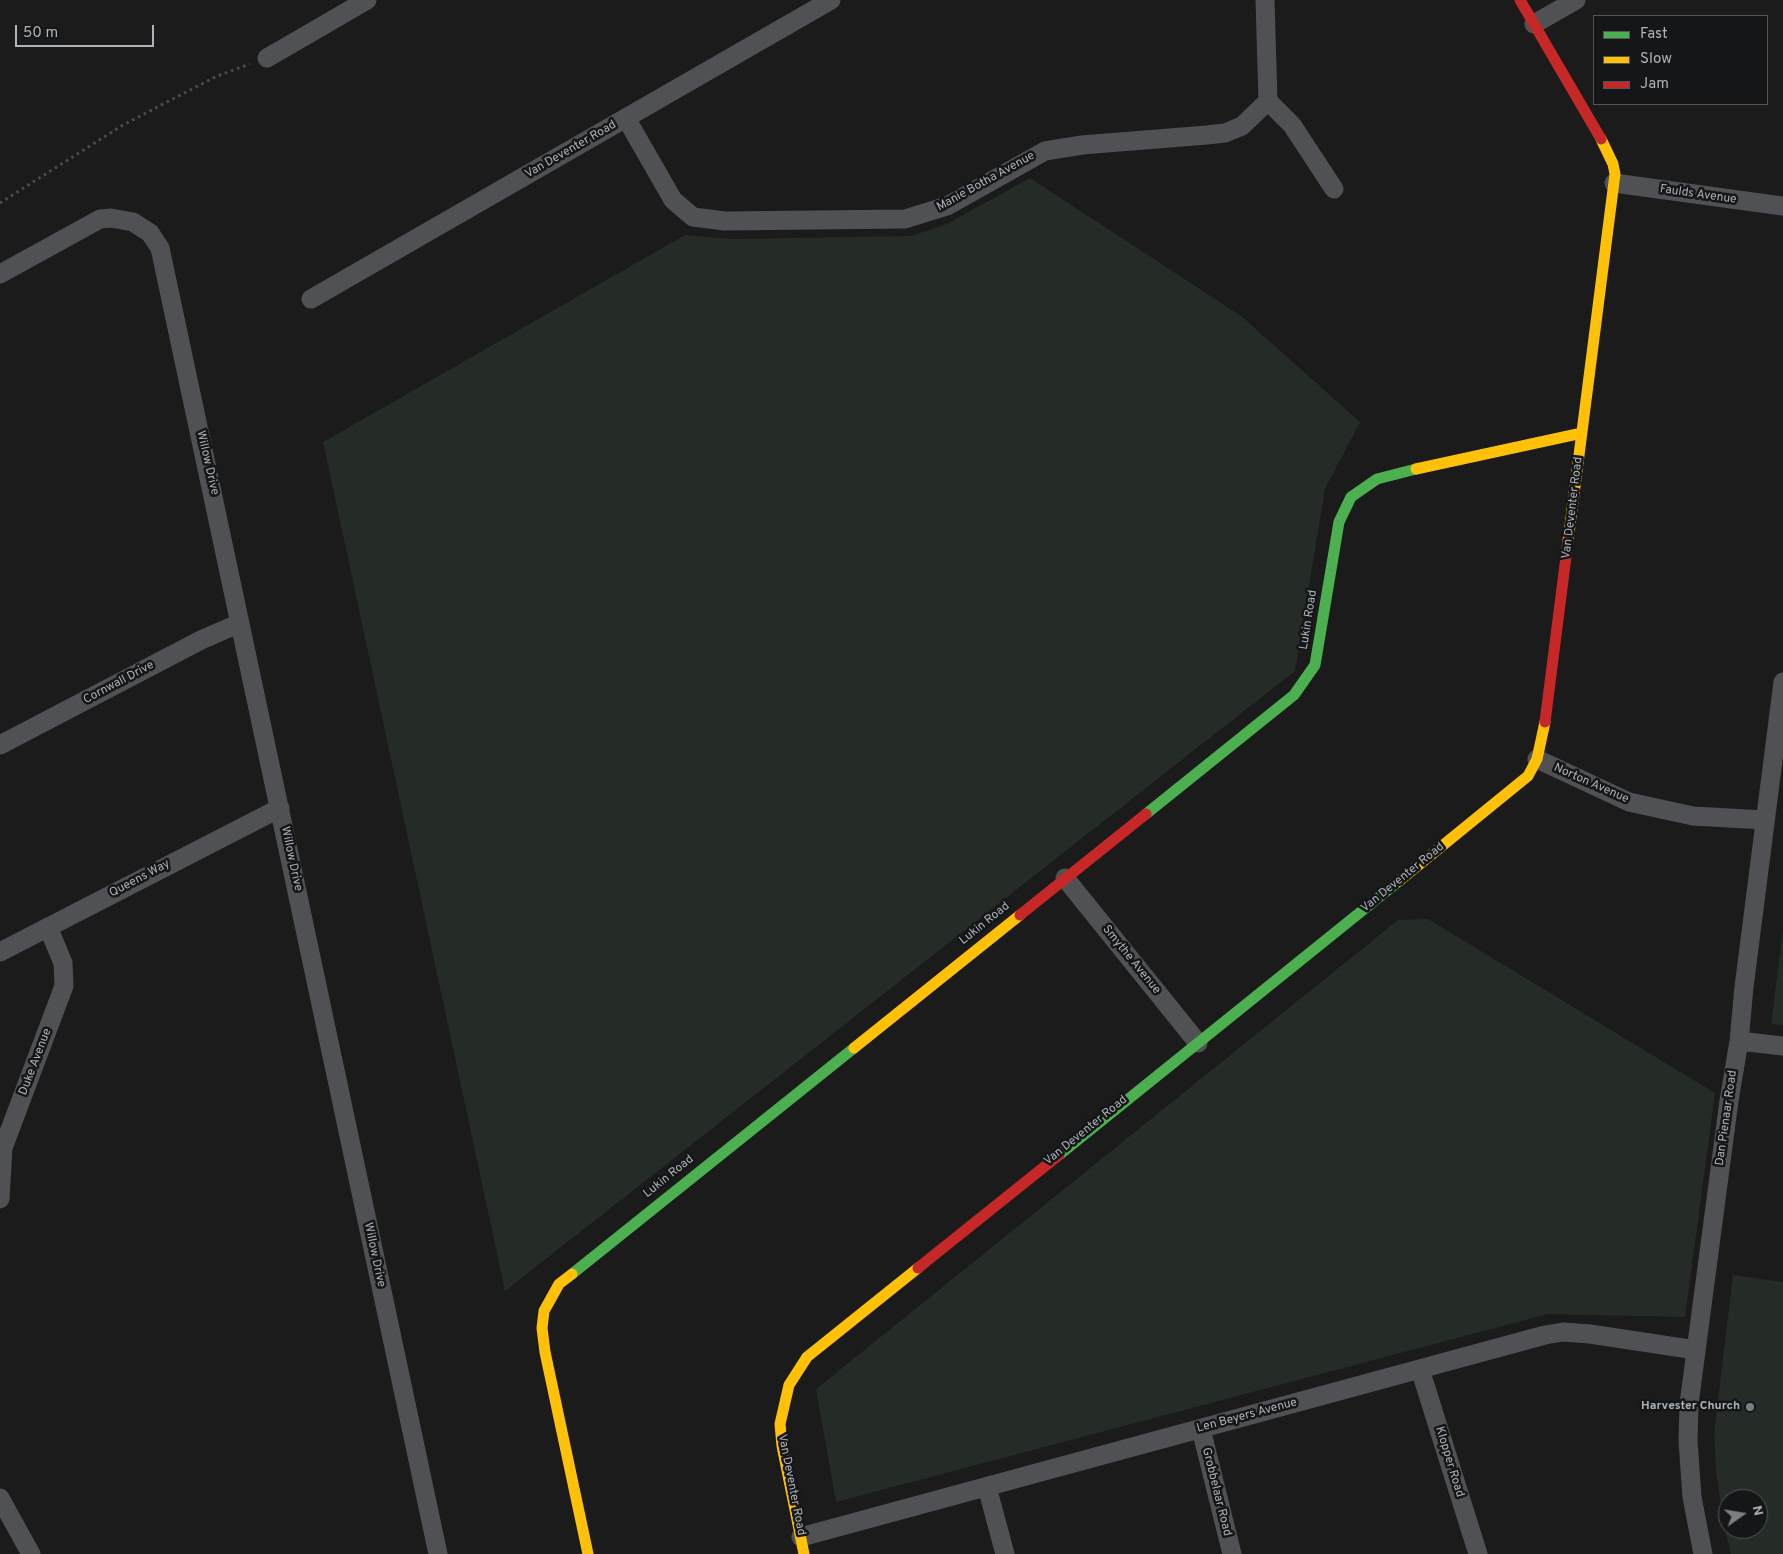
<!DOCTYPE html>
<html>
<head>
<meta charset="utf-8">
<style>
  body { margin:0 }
  #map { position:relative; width:1783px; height:1554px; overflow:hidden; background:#1b1b1c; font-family:Overpass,sans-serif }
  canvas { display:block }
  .legend { position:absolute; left:1593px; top:15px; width:175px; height:90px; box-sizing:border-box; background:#151617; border:1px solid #525558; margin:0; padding:6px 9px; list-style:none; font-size:15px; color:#aeb3ba }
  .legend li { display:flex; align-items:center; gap:10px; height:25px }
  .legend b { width:25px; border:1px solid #525558 }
  .north { position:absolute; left:1718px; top:1489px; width:50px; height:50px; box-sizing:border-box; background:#151617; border:1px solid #525558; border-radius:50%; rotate:77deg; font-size:14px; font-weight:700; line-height:20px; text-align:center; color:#aeb3ba }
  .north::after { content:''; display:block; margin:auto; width:18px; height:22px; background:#7b7e83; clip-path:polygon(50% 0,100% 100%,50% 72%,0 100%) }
  .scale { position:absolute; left:15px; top:25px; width:139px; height:22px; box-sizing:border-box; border:2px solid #aeb3ba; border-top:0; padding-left:6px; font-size:15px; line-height:18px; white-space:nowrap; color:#aeb3ba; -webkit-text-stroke:4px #151617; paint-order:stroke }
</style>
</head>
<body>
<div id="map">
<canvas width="1783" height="1554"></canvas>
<ul class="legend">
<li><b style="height:6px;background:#4caf50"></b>Fast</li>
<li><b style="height:6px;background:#ffc107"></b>Slow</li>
<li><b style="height:6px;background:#c62828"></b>Jam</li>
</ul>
<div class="north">N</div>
<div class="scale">50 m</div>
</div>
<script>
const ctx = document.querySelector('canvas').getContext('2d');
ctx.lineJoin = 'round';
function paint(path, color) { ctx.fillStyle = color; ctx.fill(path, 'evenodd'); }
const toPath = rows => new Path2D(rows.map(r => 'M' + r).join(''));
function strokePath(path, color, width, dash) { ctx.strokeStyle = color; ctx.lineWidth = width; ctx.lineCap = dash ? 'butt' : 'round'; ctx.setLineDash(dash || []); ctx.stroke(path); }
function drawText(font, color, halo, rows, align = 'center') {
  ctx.font = font + ' Overpass,sans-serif'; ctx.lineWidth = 5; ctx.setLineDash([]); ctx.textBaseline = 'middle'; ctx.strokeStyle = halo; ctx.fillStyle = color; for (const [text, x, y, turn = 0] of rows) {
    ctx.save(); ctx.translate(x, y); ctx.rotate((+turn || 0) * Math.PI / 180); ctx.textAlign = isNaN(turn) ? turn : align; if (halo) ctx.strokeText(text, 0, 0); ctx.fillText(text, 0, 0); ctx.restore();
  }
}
const green = toPath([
  [1030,178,1241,316,1360,422,1325,489,1295,671,505,1291,323,442,685,235,733,239,911,236,947,224],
  [1428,919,1715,1093,1685,1317,1548,1314,836,1502,816,1389,1398,920],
  [1783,930,1783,1025,1771,1024],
  [1733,1275,1783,1282,1783,1554,1731,1554,1724,1525,1716,1471,1714,1433],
  [1728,1499,1758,1499,1758,1529,1728,1529]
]);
const path = toPath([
  [0,203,123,125,217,76,250,64]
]);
const street = toPath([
  [1534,24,1576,0],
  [267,58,367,0],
  [1268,101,1292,125,1334,189],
  [626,118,673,200,693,217,725,221,905,219,947,206,1045,151,1082,145,1207,135,1225,133,1242,126,1268,101,1265,0],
  [1614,183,1783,206],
  [0,274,100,219,111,218,133,222,150,233,160,248,438,1554],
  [311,299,831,0],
  [0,745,201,640,240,623],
  [1537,759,1629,802,1693,816,1765,820],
  [1065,878,1198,1043],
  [0,952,280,808],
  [1739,1041,1783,1046],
  [0,1199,3,1148,64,986,63,963,48,927],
  [1420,1369,1478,1554],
  [1201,1429,1232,1554],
  [987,1487,1005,1554],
  [0,1498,31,1554],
  [801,1537,1545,1335,1563,1332,1590,1334,1696,1350],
  [1703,1554,1692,1497,1688,1441,1689,1404,1729,1101,1739,1041,1744,987,1783,682]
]);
const fast = toPath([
  [1146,814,1294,695,1315,665,1339,522,1351,497,1377,479,1416,469],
  [1059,1155,1399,881],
  [572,1274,854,1048]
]);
const slow = toPath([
  [1416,469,1582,433],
  [1568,541,1615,174,1613,164,1601,139],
  [1399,881,1528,776,1537,759,1545,722],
  [854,1048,1020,915],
  [572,1274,559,1284,544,1311,542,1328,545,1352,588,1554],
  [804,1554,782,1446,780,1424,789,1385,807,1357,918,1268]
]);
const jam = toPath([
  [1520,0,1601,139],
  [1545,722,1568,541],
  [1020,915,1146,814],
  [918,1268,1059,1155]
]);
const markers = [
  [1750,1407,5,"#7b7e83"]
];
const streetNames = [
  ["Van Deventer Road",571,150,-30],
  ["Manie Botha Avenue",986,182,-29],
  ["Faulds Avenue",1698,195,8],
  ["Willow Drive",207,463,77],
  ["Van Deventer Road",1573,508,-83],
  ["Lukin Road",1309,620,-81],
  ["Cornwall Drive",119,683,-28],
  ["Norton Avenue",1591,784,24],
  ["Willow Drive",291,859,78],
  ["Van Deventer Road",1403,878,-39],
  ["Queens Way",140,879,-28],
  ["Lukin Road",985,924,-39],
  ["Smythe Avenue",1131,960,51],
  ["Duke Avenue",36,1062,-69],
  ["Dan Pienaar Road",1727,1118,-82],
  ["Van Deventer Road",1086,1131,-39],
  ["Lukin Road",669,1177,-39],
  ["Willow Drive",374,1255,78],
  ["Len Beyers Avenue",1247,1416,-15],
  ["Klopper Road",1449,1462,73],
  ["Van Deventer Road",791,1485,79],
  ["Grobbelaar Road",1216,1492,76]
];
const poiNames = [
  ["Harvester Church",1740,1407]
];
paint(green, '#252b26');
strokePath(path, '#4b4d4f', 3, [2.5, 4]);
strokePath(street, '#505154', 19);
strokePath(fast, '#4caf50', 11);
strokePath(slow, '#ffc107', 11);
strokePath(jam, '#c62828', 11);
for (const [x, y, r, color] of markers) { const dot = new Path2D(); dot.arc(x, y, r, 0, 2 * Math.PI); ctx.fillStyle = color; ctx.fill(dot); strokePath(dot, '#151617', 2); }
drawText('12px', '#aeb3ba', '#151617', streetNames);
drawText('bold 12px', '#aeb3ba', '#151617', poiNames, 'right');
</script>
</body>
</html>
